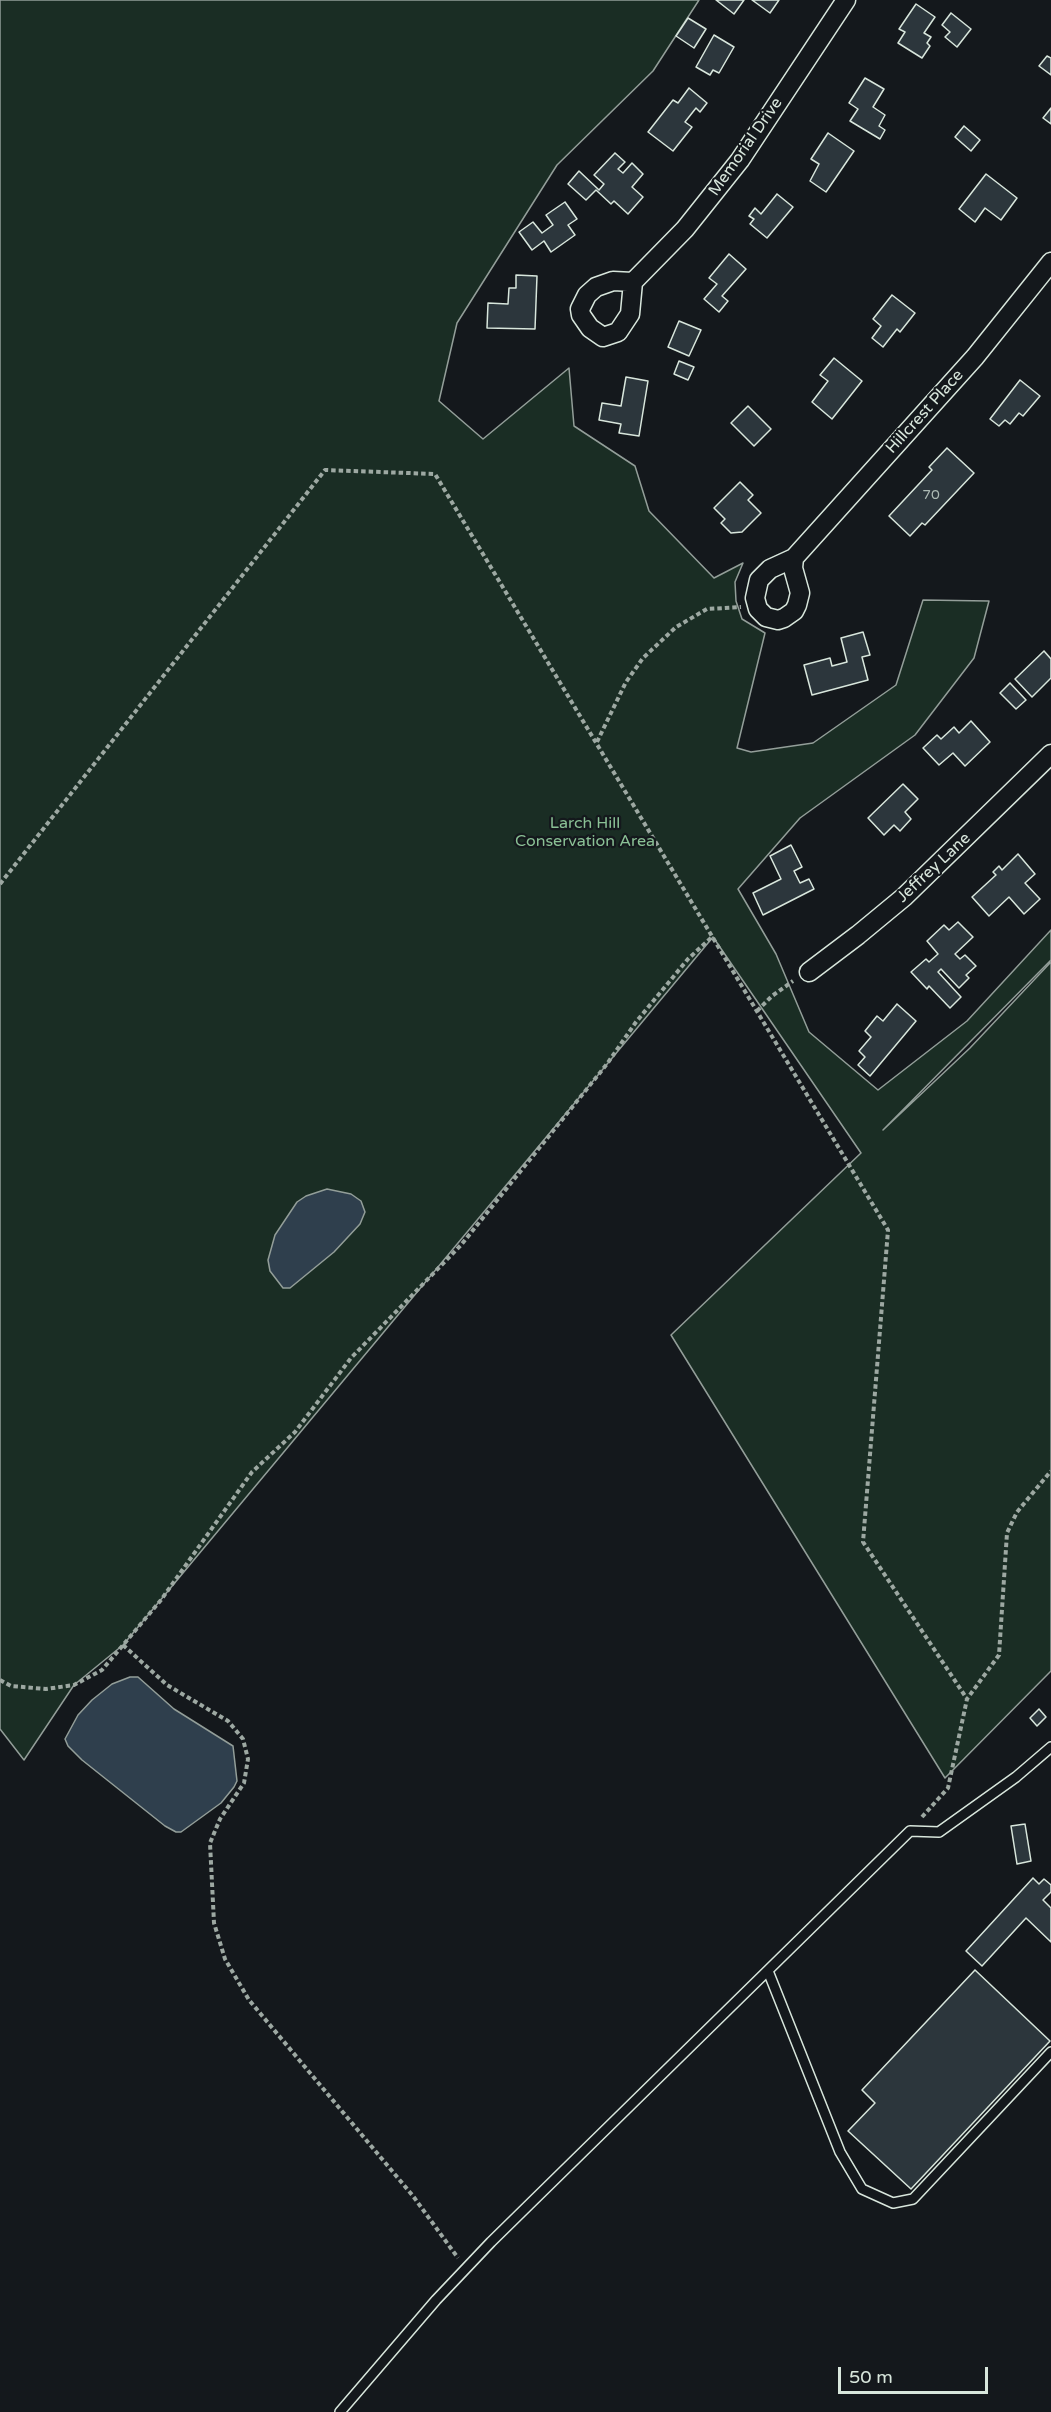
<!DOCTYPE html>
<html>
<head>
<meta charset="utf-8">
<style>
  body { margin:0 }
  #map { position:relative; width:1051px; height:2412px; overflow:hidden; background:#14181c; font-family:"Varela Round",sans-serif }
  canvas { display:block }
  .scale { position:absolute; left:838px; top:2367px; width:150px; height:27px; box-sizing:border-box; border:3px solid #d8e6dc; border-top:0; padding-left:8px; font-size:18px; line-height:21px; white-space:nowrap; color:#d8e6dc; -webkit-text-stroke:4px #14181c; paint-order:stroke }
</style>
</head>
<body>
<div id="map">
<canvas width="1051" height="2412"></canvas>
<div class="scale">50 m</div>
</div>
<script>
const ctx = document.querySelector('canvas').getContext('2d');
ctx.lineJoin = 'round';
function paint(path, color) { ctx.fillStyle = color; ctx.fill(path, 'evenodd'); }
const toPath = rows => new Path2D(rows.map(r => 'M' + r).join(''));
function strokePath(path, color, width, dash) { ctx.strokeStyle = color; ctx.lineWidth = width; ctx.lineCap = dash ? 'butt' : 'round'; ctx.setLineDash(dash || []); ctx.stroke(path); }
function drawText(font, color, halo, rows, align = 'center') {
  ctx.font = font + ' "Varela Round",sans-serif'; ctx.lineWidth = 4.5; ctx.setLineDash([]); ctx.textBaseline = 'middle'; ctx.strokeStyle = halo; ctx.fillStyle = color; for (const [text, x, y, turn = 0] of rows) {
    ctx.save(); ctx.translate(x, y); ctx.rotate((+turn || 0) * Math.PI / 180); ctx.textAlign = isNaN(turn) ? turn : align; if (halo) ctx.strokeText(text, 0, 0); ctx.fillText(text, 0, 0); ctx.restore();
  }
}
const green = toPath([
  [0,0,699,0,653,71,557,165,457,323,439,401,483,439,569,368,574,426,635,466,649,511,714,578,743,563,735,582,736,601,742,619,765,633,737,748,751,752,813,743,896,685,923,600,989,601,974,658,915,735,800,818,738,889,776,954,809,1032,878,1090,967,1021,1051,930,1051,960,883,1130,970,1048,1051,962,1051,1671,945,1778,671,1335,861,1153,713,937,123,1645,74,1685,24,1760,0,1729,0,0]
]);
const water = toPath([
  [327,1189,351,1194,361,1201,365,1212,360,1224,334,1252,290,1288,283,1288,270,1271,268,1260,275,1235,297,1202,306,1196,327,1189],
  [130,1677,138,1677,174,1709,233,1746,237,1781,234,1787,221,1803,181,1832,176,1832,165,1826,82,1760,68,1746,65,1739,78,1715,92,1700,112,1684,130,1677]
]);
const building = toPath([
  [716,0,744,0,734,14,716,0],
  [752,0,779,0,770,13,752,0],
  [916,4,935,17,924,33,931,37,927,43,930,46,922,58,898,43,905,32,899,29,916,4],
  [951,13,971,29,957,47,945,37,950,32,942,25,951,13],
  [688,18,706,29,694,48,676,36,688,18],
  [714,35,734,47,719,73,713,70,710,75,696,67,714,35],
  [1047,56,1051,58,1051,75,1039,66,1047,56],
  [865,78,884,89,873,107,885,115,879,126,885,130,880,139,850,121,858,109,849,103,865,78],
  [689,88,707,103,700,112,696,108,685,122,692,127,673,151,648,132,673,100,678,103,689,88],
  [1051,108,1051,124,1043,118,1051,108],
  [964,126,980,140,971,151,955,137,964,126],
  [828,133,854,151,826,192,810,181,819,164,811,159,828,133],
  [615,153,625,162,618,169,623,173,632,163,643,174,632,187,643,197,628,214,614,201,611,204,596,190,586,200,568,184,579,171,599,190,604,184,594,175,615,153],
  [986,174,1017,198,1001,220,985,208,975,222,959,209,986,174],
  [777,194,793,207,767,238,750,224,754,219,749,216,755,208,761,214,777,194],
  [565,202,577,219,568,225,575,235,551,252,544,241,532,250,519,232,533,222,542,233,553,225,546,215,565,202],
  [729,254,746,269,722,296,728,301,719,312,704,299,717,284,709,278,729,254],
  [516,275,537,276,535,329,487,328,488,303,508,304,509,288,516,288,516,275],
  [892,295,915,313,900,332,897,329,883,347,872,338,881,326,873,319,892,295],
  [679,321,701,330,689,356,668,347,679,321],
  [834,358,862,381,832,419,812,402,828,381,820,375,834,358],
  [679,361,694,367,688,380,674,374,679,361],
  [626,377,648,381,639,436,619,433,621,424,599,420,602,403,621,406,626,377],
  [1020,380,1040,396,1023,416,1019,413,1010,424,1005,420,999,426,990,419,1020,380],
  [748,406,771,429,754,446,731,423,748,406],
  [947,448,974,473,925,525,922,523,910,536,889,516,932,470,929,467,947,448],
  [740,482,753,495,748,500,761,513,742,532,731,533,721,523,725,519,714,508,740,482],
  [863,632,870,655,862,657,868,680,812,695,804,665,830,658,832,666,847,662,841,638,863,632],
  [1044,651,1051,659,1051,678,1032,697,1015,679,1044,651],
  [1010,683,1026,700,1016,709,1000,693,1010,683],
  [971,721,990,742,965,766,953,753,939,765,923,748,937,735,941,739,954,727,959,733,971,721],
  [903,784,918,799,905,812,911,819,900,831,894,825,884,835,868,818,903,784],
  [791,845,802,867,794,871,800,883,809,879,814,889,763,915,753,893,781,879,770,856,791,845],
  [1018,854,1035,874,1025,883,1040,899,1024,914,1009,897,989,916,972,897,996,875,993,872,999,866,1002,870,1018,854],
  [958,922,973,937,955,954,960,959,965,955,976,966,966,975,969,978,959,988,941,969,938,972,961,997,950,1008,929,986,927,989,911,972,926,959,929,962,938,954,927,941,944,925,949,930,958,922],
  [897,1004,916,1021,870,1076,858,1065,865,1057,859,1051,871,1037,865,1031,877,1016,883,1021,897,1004],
  [1039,1709,1046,1717,1037,1726,1030,1718,1039,1709],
  [1025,1824,1031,1861,1017,1864,1011,1826,1025,1824],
  [1033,1878,1039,1884,1044,1879,1051,1885,1051,1892,1043,1900,1051,1908,1051,1942,1026,1918,982,1966,966,1951,1033,1878],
  [975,1970,1050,2041,911,2189,848,2131,875,2103,862,2090,975,1970]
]);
const path = toPath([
  [597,742,626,682,643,658,676,627,707,609,741,607],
  [0,884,325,470,435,474,888,1230,863,1542,967,1699],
  [757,1011,772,996,793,981],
  [123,1645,167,1685,228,1721,243,1739,248,1759,244,1783,220,1819,210,1843,214,1923,225,1959,249,2000,413,2196,458,2258],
  [0,1680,11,1686,46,1689,74,1685,102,1670,161,1600,252,1472,295,1432,351,1358,461,1245,607,1064,636,1022,688,959,713,936],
  [922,1817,948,1788,967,1699,999,1655,1007,1533,1017,1512,1051,1471]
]);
const service = toPath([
  [768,1971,840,2152,862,2189,893,2203,913,2199,1051,2052],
  [340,2412,436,2300,491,2242,910,1831,939,1832,1016,1777,1051,1747]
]);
const minor = toPath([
  [613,281,633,282,630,314,618,332,603,337,590,328,581,315,580,309,587,295,596,287,613,281],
  [633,282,685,229,740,160,846,0],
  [794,558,975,357,1051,262],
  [794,558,793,568,800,593,797,605,794,611,784,618,778,620,766,617,758,609,755,598,759,580,770,569,794,558],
  [809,972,858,935,904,897,1051,754]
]);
const numberNames = [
  ["70",931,495]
];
const streetNames = [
  ["Memorial Drive",746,147,-55],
  ["Hillcrest Place",925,412,-48],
  ["Jeffrey Lane",934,868,-43]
];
const parkNames = [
  ["Larch Hill",585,824],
  ["Conservation Area",585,842]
];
paint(green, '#1a2d24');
strokePath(green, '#939e99', 1.5);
paint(water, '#2f3f4d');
strokePath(water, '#939e99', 1.5);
paint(building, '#2c363c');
strokePath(building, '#d8e6dc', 1.5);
strokePath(service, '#d8e6dc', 12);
strokePath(minor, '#d8e6dc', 21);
strokePath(path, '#9da8a2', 4, [4.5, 3]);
strokePath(service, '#14181c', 9);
strokePath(minor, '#14181c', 18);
drawText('14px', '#adbab4', null, numberNames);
drawText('16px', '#d8e6dc', '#14181c', streetNames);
drawText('16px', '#8ac095', '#14181c', parkNames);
</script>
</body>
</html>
